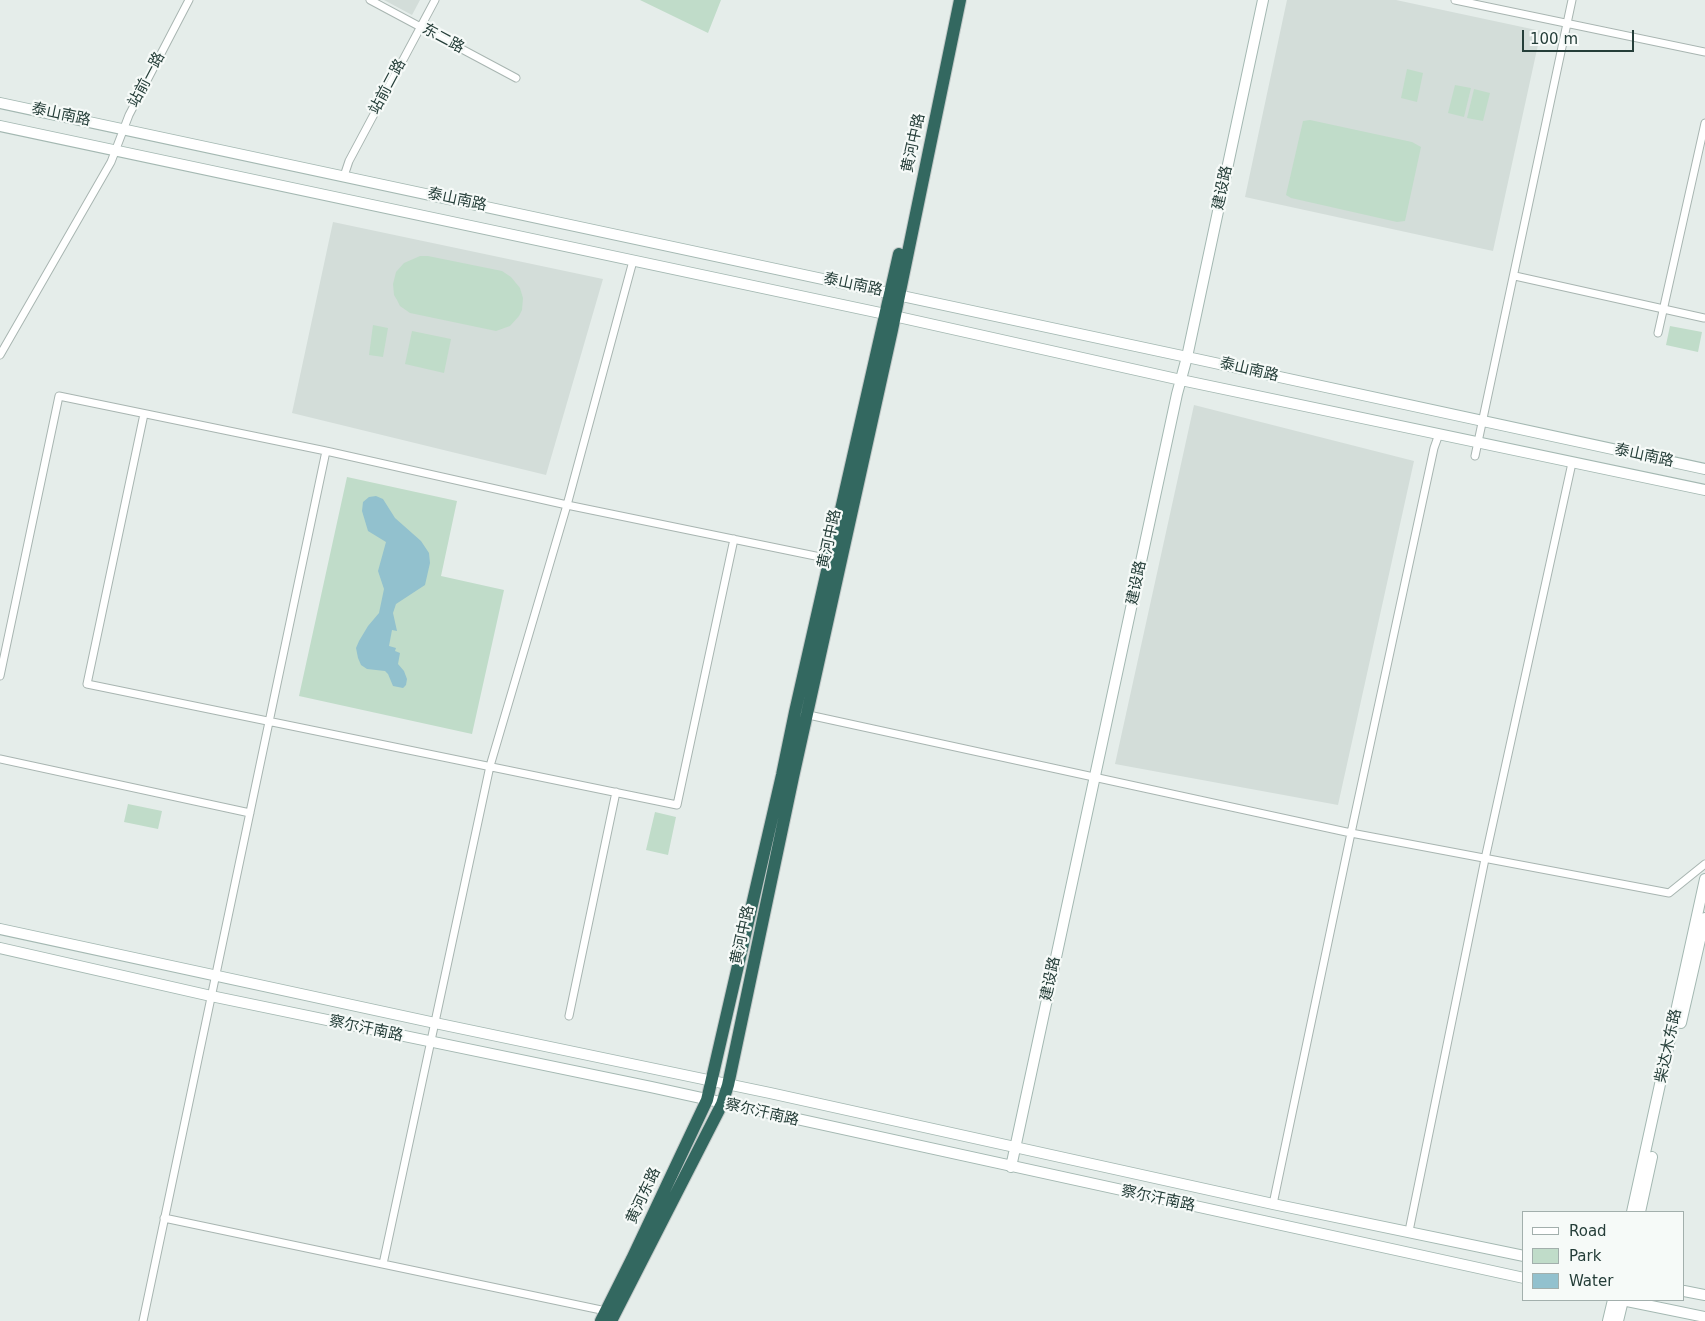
<!DOCTYPE html>
<html>
<head>
<meta charset="utf-8">
<style>
  body { margin:0 }
  #map { position:relative; width:1705px; height:1321px; overflow:hidden; background:#e5edea; font-family:"DejaVu Sans",sans-serif }
  canvas { display:block }
  .legend { position:absolute; left:1522px; top:1211px; width:162px; height:90px; box-sizing:border-box; background:#f6faf8; border:1px solid #a2afac; margin:0; padding:6px 9px; list-style:none; font-size:15px; color:#253e39 }
  .legend li { display:flex; align-items:center; gap:10px; height:25px }
  .legend b { width:25px; border:1px solid #a2afac }
  .scale { position:absolute; left:1522px; top:30px; width:112px; height:22px; box-sizing:border-box; border:2px solid #253e39; border-top:0; padding-left:6px; font-size:15px; line-height:18px; white-space:nowrap; color:#253e39; -webkit-text-stroke:4px #f6faf8; paint-order:stroke }
</style>
</head>
<body>
<div id="map">
<canvas width="1705" height="1321"></canvas>
<ul class="legend">
<li><b style="height:6px;background:#fff"></b>Road</li>
<li><b style="height:14px;background:#c0dcc9"></b>Park</li>
<li><b style="height:14px;background:#92c1ce"></b>Water</li>
</ul>
<div class="scale">100 m</div>
</div>
<script>
const ctx = document.querySelector('canvas').getContext('2d');
ctx.lineJoin = 'round';
function paint(path, color) { ctx.fillStyle = color; ctx.fill(path, 'evenodd'); }
const toPath = rows => new Path2D(rows.map(r => 'M' + r).join(''));
function strokePath(path, color, width, dash) { ctx.strokeStyle = color; ctx.lineWidth = width; ctx.lineCap = dash ? 'butt' : 'round'; ctx.setLineDash(dash || []); ctx.stroke(path); }
function drawText(font, color, halo, rows, align = 'center') {
  ctx.font = font + ' "DejaVu Sans","Noto Sans SC",sans-serif'; ctx.lineWidth = 4.5; ctx.setLineDash([]); ctx.textBaseline = 'middle'; ctx.strokeStyle = halo; ctx.fillStyle = color; for (const [text, x, y, turn = 0] of rows) {
    ctx.save(); ctx.translate(x, y); ctx.rotate((+turn || 0) * Math.PI / 180); ctx.textAlign = isNaN(turn) ? turn : align; if (halo) ctx.strokeText(text, 0, 0); ctx.fillText(text, 0, 0); ctx.restore();
  }
}
const built = toPath([
  [384,0,420,0,412,15],
  [1287,0,1396,0,1541,31,1493,251,1245,197],
  [333,222,603,279,546,475,292,413],
  [1194,405,1414,461,1338,805,1115,764]
]);
const green = toPath([
  [640,0,721,0,708,33],
  [1407,69,1423,73,1417,102,1401,98],
  [1455,85,1471,88,1464,117,1448,113],
  [1474,89,1490,93,1483,121,1467,118],
  [1310,120,1412,142,1421,147,1405,221,1397,222,1291,198,1286,195,1303,121],
  [420,256,428,256,502,271,511,277,520,288,523,298,522,310,519,316,510,326,496,331,410,313,400,306,397,300,394,295,393,284,396,272,404,263],
  [373,325,388,328,383,357,369,355],
  [1670,326,1702,332,1698,352,1666,345],
  [412,331,451,339,444,373,405,364],
  [347,477,457,501,441,576,504,590,472,734,299,696],
  [128,804,162,811,158,829,124,822],
  [655,812,676,817,668,855,646,850]
]);
const water = toPath([
  [376,496,383,499,395,518,421,541,429,553,430,563,425,585,396,604,393,613,397,631,392,630,389,646,396,648,395,651,400,653,398,664,404,671,407,679,406,685,403,688,393,686,388,674,385,671,367,669,361,665,358,658,356,648,359,641,368,626,379,613,384,589,378,571,386,542,368,531,362,511,363,502,369,497]
]);
const street = toPath([
  [370,0,516,78],
  [1455,0,1705,52],
  [344,176,349,161,435,0],
  [1515,276,1704,318],
  [1658,333,1705,123],
  [0,355,111,162,129,115,189,0],
  [144,414,87,684,677,805,734,539],
  [1475,456,1572,0],
  [0,676,59,396,326,451,567,505,830,559],
  [804,714,1351,833,1669,893,1705,864],
  [0,759,250,813],
  [569,1016,616,792],
  [1273,1204,1351,833,1434,448,1439,434],
  [164,1218,606,1311],
  [1409,1231,1485,859,1572,463],
  [383,1264,490,766,567,505,633,261],
  [143,1321,326,451]
]);
const secondary = toPath([
  [0,103,1187,357,1705,469],
  [0,126,885,314,1181,380,1705,490],
  [0,929,435,1023,770,1093,1273,1204,1524,1256],
  [0,948,211,996,651,1087,1524,1278],
  [1681,1023,1705,918],
  [1011,1167,1177,394,1187,357,1263,0],
  [1632,1212,1705,879],
  [1640,1212,1652,1157],
  [1684,1291,1705,1295],
  [1622,1300,1705,1317],
  [1608,1321,1613,1300],
  [1618,1321,1623,1300]
]);
const highway = toPath([
  [601,1321,632,1259,707,1100,782,775,795,712,899,254],
  [611,1321,722,1104,728,1085,793,777,892,330,960,0]
]);
const streetNames = [
  ["东二路",443,39,28],
  ["站前一路",147,80,-62],
  ["站前二路",388,87,-62],
  ["泰山南路",61,115,12],
  ["黄河中路",914,143,-78],
  ["建设路",1223,188,-78],
  ["泰山南路",457,200,12],
  ["泰山南路",853,285,12],
  ["泰山南路",1249,370,13],
  ["泰山南路",1644,456,12],
  ["黄河中路",830,539,-78],
  ["建设路",1137,583,-78],
  ["黄河中路",743,935,-78],
  ["建设路",1051,979,-78],
  ["察尔汗南路",366,1029,12],
  ["柴达木东路",1669,1046,-78],
  ["察尔汗南路",762,1113,13],
  ["黄河东路",644,1196,-65],
  ["察尔汗南路",1158,1199,12]
];
paint(built, '#d3ddd9');
paint(green, '#c0dcc9');
paint(water, '#92c1ce');
strokePath(street, '#a8b5b1', 9);
strokePath(secondary, '#a4b8b2', 12);
strokePath(highway, '#c2c9c8', 14);
strokePath(street, '#fff', 7);
strokePath(secondary, '#fff', 10);
strokePath(highway, '#336860', 12);
drawText('15px', '#253e39', '#f6faf8', streetNames);
</script>
</body>
</html>
